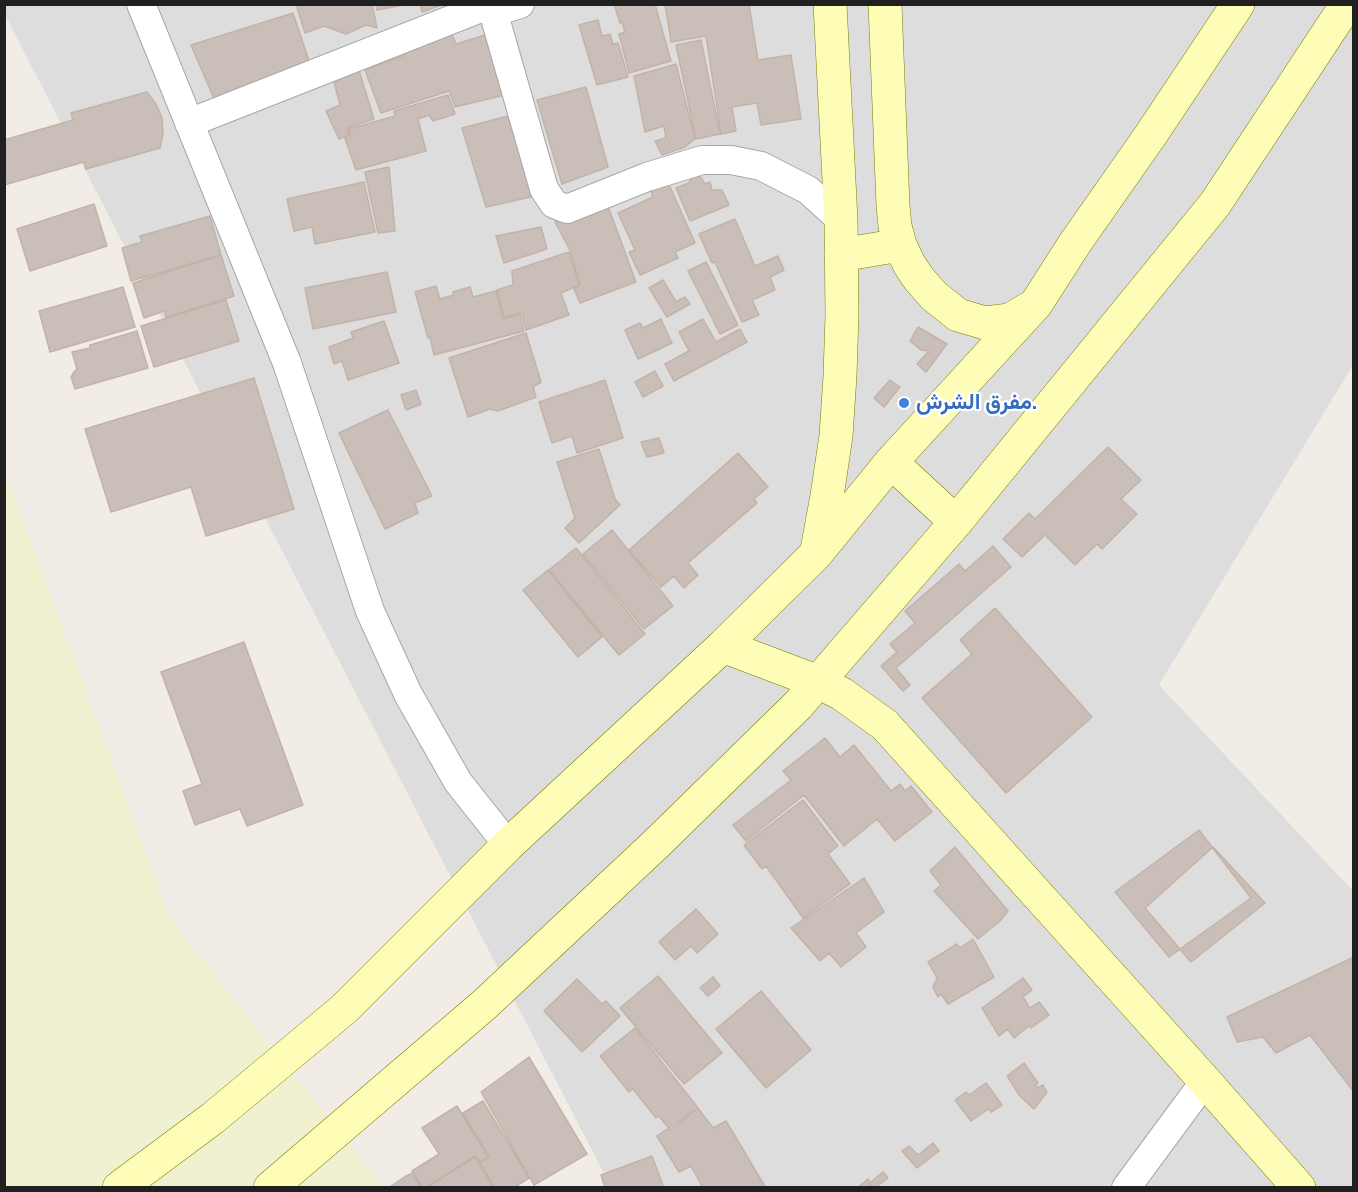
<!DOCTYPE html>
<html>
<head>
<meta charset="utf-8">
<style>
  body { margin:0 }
  #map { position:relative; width:1358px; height:1192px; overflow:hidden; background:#f1ede6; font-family:Cabin,sans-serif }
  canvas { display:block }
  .frame { position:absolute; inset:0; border:6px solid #202020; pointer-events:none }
</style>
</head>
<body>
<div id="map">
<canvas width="1358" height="1192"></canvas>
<div class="frame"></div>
</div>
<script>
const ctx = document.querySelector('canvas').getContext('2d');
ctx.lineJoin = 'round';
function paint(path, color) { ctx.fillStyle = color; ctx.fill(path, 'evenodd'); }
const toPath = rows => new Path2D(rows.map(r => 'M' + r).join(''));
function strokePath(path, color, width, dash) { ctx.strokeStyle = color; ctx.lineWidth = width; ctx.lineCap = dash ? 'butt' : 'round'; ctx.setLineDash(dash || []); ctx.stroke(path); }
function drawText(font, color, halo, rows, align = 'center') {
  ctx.font = font + ' Cabin,Vazirmatn,sans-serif'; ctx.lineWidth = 4.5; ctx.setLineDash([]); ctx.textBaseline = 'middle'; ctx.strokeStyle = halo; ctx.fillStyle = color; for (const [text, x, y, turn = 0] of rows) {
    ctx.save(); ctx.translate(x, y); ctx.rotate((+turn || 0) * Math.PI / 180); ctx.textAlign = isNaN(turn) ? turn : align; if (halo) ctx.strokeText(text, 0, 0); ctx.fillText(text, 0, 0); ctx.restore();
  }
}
const residential = toPath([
  [5,4,1353,5,1353,365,1159,685,1353,891,1353,1187,611,1187,5,15]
]);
const farmland = toPath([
  [4,469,170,919,383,1187,5,1187]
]);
const building = toPath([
  [296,4,372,4,377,28,366,25,346,34,324,26,305,33,296,4],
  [376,4,408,4,377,10,376,4],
  [420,4,444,4,422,12,420,4],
  [614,4,655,4,671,61,629,73,619,34,625,32,622,22,620,23,614,4],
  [665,4,749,4,758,60,791,55,801,119,761,125,757,103,732,107,736,131,721,134,706,36,671,42,665,4],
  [293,13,309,61,215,101,191,45,293,13],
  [598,20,602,36,610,34,613,44,618,43,628,77,597,85,579,25,598,20],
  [449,27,456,44,495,32,513,93,455,107,449,91,381,113,365,70,405,55,402,46,449,27],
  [701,40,720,134,696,139,676,45,701,40],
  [357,64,374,119,347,128,349,135,339,139,326,111,340,105,332,74,357,64],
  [676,64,695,139,685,147,662,155,655,141,666,138,664,126,645,132,634,76,676,64],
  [586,87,608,167,562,184,537,100,586,87],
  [147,92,156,104,162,118,163,134,160,148,86,169,84,162,4,185,4,140,73,120,71,113,147,92],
  [448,95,455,114,433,121,429,115,418,119,426,151,356,170,345,138,351,137,349,129,395,116,394,111,448,95],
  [512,115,535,196,486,207,462,128,512,115],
  [389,167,395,231,378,233,365,172,389,167],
  [692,176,700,176,705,184,710,182,712,190,722,190,729,205,690,221,676,188,689,183,692,176],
  [667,180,695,243,675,252,678,258,640,275,629,252,635,250,618,213,653,197,650,188,667,180],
  [364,182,375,232,315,244,312,227,294,231,287,199,364,182],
  [605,198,636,282,580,303,574,289,580,285,571,252,555,222,605,198],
  [94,204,107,246,30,271,17,229,94,204],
  [210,216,221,255,131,281,122,248,142,242,140,236,210,216],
  [735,219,755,266,778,256,784,270,770,277,775,290,752,300,759,315,742,322,715,262,712,263,699,234,735,219],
  [541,227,547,249,504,263,496,236,541,227],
  [569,252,579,285,561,293,569,315,526,330,522,313,504,317,497,290,513,285,512,271,569,252],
  [221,255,234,296,166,317,164,311,144,318,133,283,221,255],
  [706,262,738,325,720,334,688,271,706,262],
  [387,272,396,312,313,329,305,288,387,272],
  [663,280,676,302,685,297,690,304,667,317,649,288,663,280],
  [436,286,440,299,454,295,453,292,470,287,473,297,496,291,503,319,520,314,524,331,434,355,430,337,428,338,415,292,436,286],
  [123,287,135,327,50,352,39,311,123,287],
  [226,300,239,341,154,367,141,326,226,300],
  [661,319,672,343,638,359,625,330,640,323,643,328,661,319],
  [703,319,716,342,740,329,747,342,674,381,665,364,689,351,679,332,703,319],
  [384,321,399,363,348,380,342,361,334,364,329,347,353,338,351,332,384,321],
  [918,327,947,344,926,372,917,364,929,351,921,350,910,341,918,327],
  [137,331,148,368,75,389,71,377,74,372,77,369,72,352,90,348,90,345,137,331],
  [526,333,541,382,533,387,536,397,498,411,490,409,468,417,449,358,526,333],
  [655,371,663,386,643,397,635,382,655,371],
  [254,378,294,509,206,536,191,487,111,512,85,429,254,378],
  [605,380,623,438,577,453,572,436,552,443,539,402,605,380],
  [890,380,900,387,884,407,874,398,890,380],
  [416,390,421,404,406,410,401,395,416,390],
  [388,410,432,496,415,503,418,513,385,529,339,433,388,410],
  [659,438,664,453,647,457,641,442,659,438],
  [1108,447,1141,480,1121,499,1137,514,1102,549,1097,544,1075,565,1045,535,1022,557,1003,539,1029,513,1035,519,1108,447],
  [599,449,615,499,620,505,579,543,565,528,575,518,557,462,599,449],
  [738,453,768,487,754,499,757,503,688,563,698,575,684,588,674,576,661,587,629,550,738,453],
  [612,530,673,606,644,629,583,554,612,530],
  [993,546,1011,567,896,668,910,685,903,691,881,666,897,652,890,644,915,623,905,611,959,564,965,571,993,546],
  [576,548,645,634,619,655,549,570,576,548],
  [548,570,602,637,578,657,523,590,548,570],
  [995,608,1092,717,1006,793,922,698,972,654,960,640,995,608],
  [244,642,303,805,247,826,240,809,195,825,183,791,202,784,161,672,244,642],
  [825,738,840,757,854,745,891,791,900,784,905,791,911,786,932,812,895,841,877,819,844,846,804,795,746,841,733,825,791,780,783,771,825,738],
  [803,800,838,846,828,854,850,884,803,918,766,866,762,869,744,845,803,800],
  [1199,830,1251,898,1169,957,1115,892,1199,830],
  [955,847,1008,911,1000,921,978,939,934,891,941,885,930,871,955,847],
  [1213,847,1265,903,1191,962,1145,908,1213,847],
  [864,878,884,912,856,933,866,947,841,967,829,953,820,961,791,928,864,878],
  [696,909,718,934,697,953,691,946,675,960,659,942,696,909],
  [973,939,994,977,948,1004,941,994,938,997,933,987,937,978,928,962,957,944,960,948,973,939],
  [1354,957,1354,1092,1310,1035,1276,1053,1263,1037,1237,1042,1227,1017,1354,957],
  [658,976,722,1053,684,1084,620,1008,658,976],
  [713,977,720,986,708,996,700,988,713,977],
  [1023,978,1032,990,1023,997,1030,1008,1039,1002,1049,1015,1031,1028,1029,1026,1014,1038,1008,1029,999,1036,982,1008,1023,978],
  [577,979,602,1004,606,1001,620,1016,582,1052,544,1011,577,979],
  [761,991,811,1050,766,1088,716,1029,761,991],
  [635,1028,698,1108,670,1130,659,1116,656,1118,633,1089,629,1092,600,1056,635,1028],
  [529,1057,587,1154,534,1185,481,1092,529,1057],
  [1024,1063,1038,1083,1036,1085,1037,1088,1043,1085,1047,1092,1034,1109,1020,1096,1007,1076,1024,1063],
  [986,1083,1002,1105,991,1112,988,1109,971,1121,955,1100,966,1092,969,1095,986,1083],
  [483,1101,529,1178,513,1188,495,1188,480,1162,489,1157,463,1113,483,1101],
  [457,1106,488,1157,480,1162,475,1156,425,1188,423,1188,412,1171,439,1154,422,1128,457,1106],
  [698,1108,713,1128,726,1121,766,1188,703,1188,691,1166,679,1172,657,1136,698,1108],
  [933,1143,939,1151,917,1168,902,1151,909,1146,918,1155,933,1143],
  [652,1156,664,1188,605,1188,601,1175,652,1156],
  [475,1157,494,1188,426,1188,475,1157],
  [883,1172,888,1178,875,1188,873,1188,870,1183,883,1172],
  [413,1173,421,1188,388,1188,406,1176,413,1173],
  [868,1179,873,1188,857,1188,868,1179]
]);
const street = toPath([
  [141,4,287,363,370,611,408,694,458,782,508,845],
  [491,4,544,189,554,204,567,209,647,177,702,160,731,160,761,166,808,190,841,220],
  [494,12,520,4],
  [189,123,491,4],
  [1126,1188,1205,1081]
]);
const secondary = toPath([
  [885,4,893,206,895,226,900,245,909,264,919,279,934,296,958,315,985,323,1010,320,1030,308],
  [841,255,900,245],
  [891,462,956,522],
  [817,550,827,496,836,436,840,376,842,315,841,220,830,4],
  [723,646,818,682,842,694,885,725,1205,1081,1299,1188],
  [119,1188,213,1118,344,1009,508,845,723,646,816,554,891,462,1036,304,1075,243,1150,136,1238,4],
  [270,1188,484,1005,656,844,798,705,956,522,1215,204,1347,4]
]);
const markers = [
  [904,403,6,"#3f7fe0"]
];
const shopNames = [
  ["مفرق الشرش.",916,403]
];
paint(residential, '#dedddd');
paint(farmland, '#f0f1d0');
paint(building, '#c9bfb8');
strokePath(building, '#c4b2a7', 1.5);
strokePath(street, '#a7a7a7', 30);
strokePath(secondary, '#777e00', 34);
strokePath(street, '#fff', 28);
strokePath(secondary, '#fefdb7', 33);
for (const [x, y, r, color] of markers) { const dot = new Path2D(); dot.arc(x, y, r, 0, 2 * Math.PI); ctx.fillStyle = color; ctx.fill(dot); strokePath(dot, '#fff', 2); }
drawText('bold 22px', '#366cbe', '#fff', shopNames, 'left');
</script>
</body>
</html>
